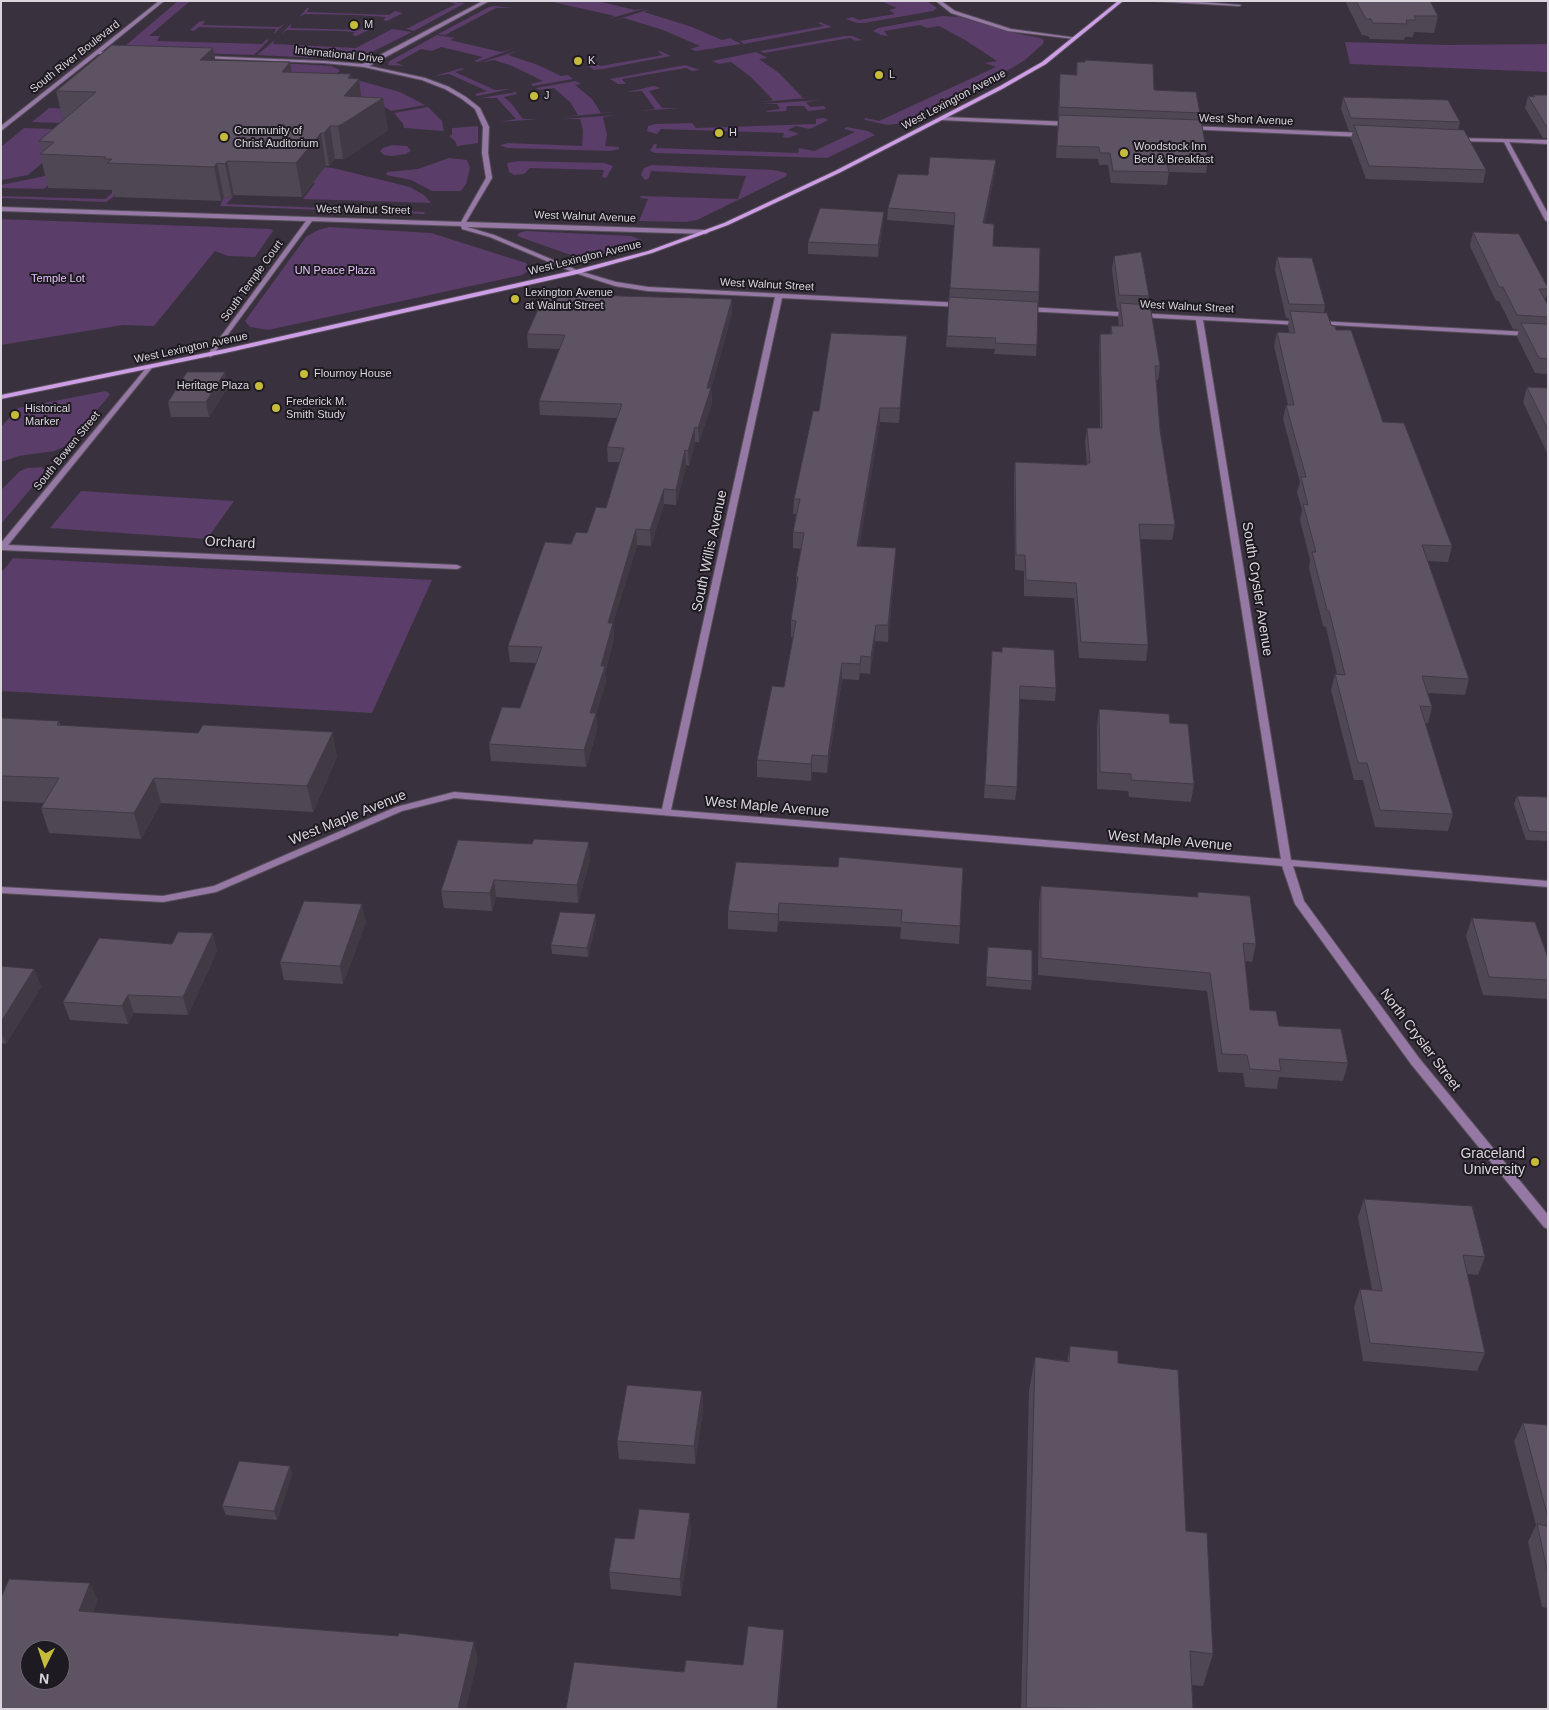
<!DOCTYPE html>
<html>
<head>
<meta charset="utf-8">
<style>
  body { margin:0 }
  #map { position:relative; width:1549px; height:1710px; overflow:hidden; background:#3a313e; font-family:Helvetica,sans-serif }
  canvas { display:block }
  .frame { position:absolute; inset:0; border:2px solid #dbd5de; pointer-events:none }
  .north { position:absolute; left:20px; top:1640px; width:50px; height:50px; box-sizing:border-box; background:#1e1a21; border:1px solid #6a656d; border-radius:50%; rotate:184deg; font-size:14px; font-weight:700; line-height:20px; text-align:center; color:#dbd5de }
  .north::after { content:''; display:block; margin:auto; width:18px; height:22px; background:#c7bb3c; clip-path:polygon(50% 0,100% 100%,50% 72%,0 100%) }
</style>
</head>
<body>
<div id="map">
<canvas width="1549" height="1710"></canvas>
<div class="frame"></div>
<div class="north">N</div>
</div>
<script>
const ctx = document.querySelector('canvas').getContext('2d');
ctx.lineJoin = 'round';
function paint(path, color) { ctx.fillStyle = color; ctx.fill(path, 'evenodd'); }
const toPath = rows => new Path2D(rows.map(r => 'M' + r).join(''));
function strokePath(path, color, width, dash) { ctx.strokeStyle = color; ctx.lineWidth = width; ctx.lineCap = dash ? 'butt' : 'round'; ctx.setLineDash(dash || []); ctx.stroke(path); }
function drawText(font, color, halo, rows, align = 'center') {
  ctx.font = font + ' Helvetica,sans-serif'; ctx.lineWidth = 4; ctx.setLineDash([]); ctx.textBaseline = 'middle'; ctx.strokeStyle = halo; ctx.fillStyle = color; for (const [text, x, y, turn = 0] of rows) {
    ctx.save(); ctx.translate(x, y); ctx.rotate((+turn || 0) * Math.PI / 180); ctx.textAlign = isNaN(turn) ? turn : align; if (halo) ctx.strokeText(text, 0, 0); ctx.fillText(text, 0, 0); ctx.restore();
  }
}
const green = toPath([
  [178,1,190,1,149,36,160,36,157,41,262,44,266,40,268,39,268,41,254,55,138,51,125,46],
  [446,1,465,3,414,31,406,29,456,4],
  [548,1,597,1,635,10,646,8,608,19,615,16],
  [881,1,927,1,937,8,933,11,864,23,857,23,846,19,852,17,859,20,895,14,889,10,897,8],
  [494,6,513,8,496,8,445,35,438,34,489,7],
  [307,8,309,8,307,12,389,15,395,11,403,13,387,21,383,20,386,17,356,15,305,14,299,17],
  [650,9,644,12,692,27,722,40,730,38,741,44,696,51,690,49,700,46,663,30,624,18,613,21],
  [943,16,959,17,1010,32,1040,38,1044,40,1043,44,1025,60,1012,68,903,123,888,125,865,120,864,119,866,118,879,121,996,67,985,63,997,61,965,40,939,26,927,28,920,25,884,31,888,36,881,35,873,31,878,28],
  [203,21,205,22,202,25,279,27,285,23,275,33,274,33,276,29,199,27,194,31,190,30,199,22],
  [820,22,832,27,744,44,740,41,824,26,818,23],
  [292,23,290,28,359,30,365,26,373,28,356,36,352,35,355,32,340,31,287,30,281,34],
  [392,29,412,32,356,60,257,55,275,40,273,44,356,48],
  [437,35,455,38,450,40,501,52,513,49,477,62,474,61,483,57,441,47,432,51,421,49,396,63,405,66,387,65,389,64,388,62],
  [845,36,852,36,862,40,856,41,850,38,764,53,760,51],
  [1345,42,1447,45,1548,44,1548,72,1350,64],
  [517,51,508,55,538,65,561,76,568,75,573,79,533,86,531,84,543,81,512,66,494,60,479,63],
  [660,51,671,56,603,69,594,70,587,65,594,63,601,66,663,55,658,52],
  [756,52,768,58,759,59,779,73,803,98,819,97,760,102,773,100,751,77,731,62,719,64,712,61],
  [280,63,331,66,338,69,340,71,316,86,252,70],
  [685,65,700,70,692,71,686,68,622,79,626,84,618,84,610,79],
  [462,68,464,69,455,72,495,90,511,89,477,96,475,94,487,91,449,74,435,76],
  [357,80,400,92,425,105,391,111,378,103,330,95],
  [576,81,581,84,575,85,592,99,601,113,617,112,562,117,578,115,570,102,554,88,539,90,536,88],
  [654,86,661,88,649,91,662,108,678,108,641,111,655,109,642,91,627,92],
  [516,92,517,94,504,97,511,103,523,119,539,119,500,122,516,119,497,98,481,98],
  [821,100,806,102,810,107,824,106,826,109,808,111,804,106,787,106,786,111,768,112,765,111,780,109,777,104,761,104],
  [428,107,442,121,444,131,404,128,403,124,394,113],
  [49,108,78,109,61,123,32,122],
  [618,115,603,117,607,135,605,146,619,147,619,149,610,151,507,148,500,145,508,143,582,146,583,130,580,119,563,119],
  [824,118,828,120,810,129,796,126,788,130,799,134,787,138,783,137,784,133,661,129,657,134,647,131,648,126,655,124,692,123,696,128,816,124,816,119],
  [478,126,478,143,457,146,455,141,449,136,452,135,452,128],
  [846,127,868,131,875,135,827,158,655,153,650,151,654,144,657,144,656,148,798,153,799,148,814,151,855,132,844,129],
  [24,128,81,130,28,175,1,180,1,147],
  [392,145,407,146,411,151,406,154,392,156,384,155,380,151,383,148],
  [449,158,467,160,470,168,466,184,461,191,432,191,411,180,386,175,387,172,418,169],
  [519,161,604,163,613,166,606,178,602,177,604,170,530,168,524,174,514,175,509,172,507,163],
  [652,165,774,170,786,173,787,176,697,220,686,222,639,221,648,199,640,198,641,196,738,199,746,176,651,171,649,178,645,180,641,175,644,168],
  [322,167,333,168,410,187,424,195,431,203,303,199,315,183,311,182],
  [45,176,58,176,44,189,1,188,1,185],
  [112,193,119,193,106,202,1,198,1,196,105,199],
  [224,197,232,198,226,204,425,212,424,214,220,206],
  [1,219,271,229,273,231,255,257,228,256,215,251,154,326,123,325,1,345],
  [329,227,431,233,526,263,530,270,522,275,268,330,250,327,245,321,306,237,318,230],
  [526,231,631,236,642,240,639,245,592,257,579,258,517,236,519,233],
  [106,391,110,394,108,397,67,446,54,451,19,456,1,462,1,427,18,408],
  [42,467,46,471,1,524,1,490,20,471,27,468],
  [81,491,234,501,207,539,50,528],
  [13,558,432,580,372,713,1,691,1,573]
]);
const minor = toPath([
  [159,1,164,1,101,52,116,52,118,54,98,54,1,131,1,126,159,1],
  [483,1,489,1,369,66,425,78,449,87,466,97,480,108,489,127,488,153,492,178,466,222,706,230,709,232,706,234,467,227,494,235,579,271,616,282,648,287,961,303,964,305,961,307,782,298,671,810,1281,859,1196,320,1025,311,1022,309,1025,307,1302,322,1302,324,1300,325,1203,320,1291,860,1548,881,1548,887,1293,866,1304,901,1419,1058,1548,1215,1548,1229,1544,1227,1411,1064,1295,904,1282,866,454,798,402,811,216,892,163,902,1,893,1,887,163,896,214,886,396,807,454,792,662,809,775,297,648,291,615,286,575,273,490,237,462,229,461,226,312,221,212,356,210,357,207,355,208,354,306,221,1,211,1,207,461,222,486,178,482,153,483,127,475,109,462,99,445,89,422,80,364,67,324,63,201,58,199,57,201,56,324,61,363,64,483,1],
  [936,1,941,1,955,11,1011,29,1077,38,1075,39,1008,31,951,13,936,1],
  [1153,1,1188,1,1241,5,1239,6,1153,1],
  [943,117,1071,122,1074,124,1071,126,941,120,941,118,943,117],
  [1188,126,1364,133,1367,135,1364,137,1186,129,1186,127,1188,126],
  [1454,138,1548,140,1548,144,1509,142,1548,214,1548,222,1545,220,1504,142,1456,141,1453,139,1454,138],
  [1317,321,1548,333,1548,337,1315,324,1315,322,1317,321],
  [149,366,152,368,151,369,8,545,457,565,461,567,457,569,1,550,1,543,147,367,149,366]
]);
const secondary = toPath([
  [1118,1,1123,1,1046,64,1004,88,839,173,728,225,652,253,577,274,225,353,1,399,1,395,225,349,576,270,648,251,724,223,835,171,1000,86,1042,62,1118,1]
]);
const wall = toPath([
  [1345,1,1430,1,1438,16,1434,33,1414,32,1413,37,1405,37,1404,40,1370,39,1368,36,1362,35],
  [213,48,215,60,292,72,359,79,361,97,388,130,349,156,343,159,335,159,329,166,326,166,302,197,234,195,232,198,224,197,221,201,115,197,114,193,112,193,112,190,48,188,40,154,42,153,39,141,63,120,56,91],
  [1077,62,1154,90,1200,113,1199,120,1208,161,1206,173,1169,172,1167,185,1111,183,1108,165,1099,165,1098,159,1056,158,1060,74,1076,75],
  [1533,95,1548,95,1548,138,1543,138,1525,108,1528,96,1533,97],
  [1343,97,1460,122,1458,130,1486,170,1483,183,1366,179,1351,138,1353,131,1349,131,1341,109],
  [995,171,985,223,993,246,1039,292,1036,356,994,354,995,349,946,347,954,225,887,220,888,208,928,175],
  [883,224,878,257,808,254,808,242],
  [1473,232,1548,288,1548,291,1545,300,1548,305,1548,374,1535,373,1517,337,1519,330,1513,329,1499,301,1496,301,1470,246],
  [1114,256,1149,296,1148,305,1160,366,1158,380,1156,380,1160,430,1175,525,1172,540,1140,539,1148,645,1146,661,1079,658,1074,598,1024,596,1024,571,1015,570,1014,477,1015,462,1087,465,1085,442,1087,428,1100,428,1099,348,1100,334,1110,334,1111,326,1119,326,1118,317,1119,309,1117,309,1112,270],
  [1277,257,1325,305,1324,313,1331,325,1336,330,1383,422,1452,546,1448,562,1428,561,1469,679,1465,695,1428,693,1432,707,1428,723,1425,723,1453,814,1448,831,1375,827,1363,780,1354,780,1331,690,1335,674,1337,674,1326,627,1323,626,1309,568,1310,560,1300,520,1302,510,1297,492,1300,482,1283,419,1286,405,1288,405,1274,346,1277,332,1289,332,1288,325,1289,318,1286,318,1275,270],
  [732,299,732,313,711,389,712,403,699,442,695,442,689,466,686,465,676,505,664,504,651,546,637,545,613,623,614,639,605,673,606,682,596,714,597,730,586,767,491,761,489,744,520,708,536,663,510,662,508,646,571,544,587,533,606,508,620,462,608,462,607,447,617,418,540,415,539,401,560,349,528,348,527,334],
  [907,336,899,423,880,422,859,546,895,564,888,642,875,641,870,674,860,673,859,680,842,679,827,773,812,772,811,781,757,777,757,760,784,687,793,637,791,637,791,620,796,593,796,577,801,549,793,548,793,532,796,514,793,514,794,499,819,411],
  [225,372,228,387,209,417,171,417,168,402],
  [1527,387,1548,388,1548,455,1523,402],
  [1002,647,1056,688,1055,701,1019,699,1017,787,1015,800,984,798,992,651,1002,652],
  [1099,709,1170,723,1194,784,1191,802,1129,797,1128,791,1097,789,1097,726],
  [1,718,59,721,60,725,337,757,313,812,161,803,141,839,49,833,41,808,44,803,1,801],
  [1517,796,1548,797,1548,841,1526,840,1514,804],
  [590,860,578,903,496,897,492,911,444,908,441,891],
  [736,862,960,926,959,944,900,939,901,927,779,921,777,932,728,929,728,911],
  [1041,886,1197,897,1198,892,1256,944,1252,962,1245,961,1250,1010,1348,1063,1343,1081,1279,1077,1277,1089,1245,1087,1243,1073,1218,1072,1207,991,1038,975,1039,903],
  [1472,918,1548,958,1548,999,1483,995,1466,936],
  [366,922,343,984,284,980,280,962],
  [596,923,588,957,552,954,551,945],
  [988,947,1032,981,1031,990,986,986],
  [217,951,188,1015,134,1013,128,1024,70,1020,63,1002],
  [1,966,34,969,41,987,6,1044,1,1043],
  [1364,1199,1485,1257,1478,1275,1467,1274,1485,1353,1477,1371,1363,1361,1354,1307,1360,1289,1372,1290,1358,1217],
  [1070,1346,1118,1363,1186,1531,1213,1654,1203,1686,1192,1685,1193,1709,1021,1709,1029,1391,1035,1357,1067,1361],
  [702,1391,703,1409,695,1464,619,1459,617,1441],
  [1523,1423,1548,1425,1548,1608,1542,1607,1528,1542,1536,1525,1514,1441],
  [290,1466,292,1475,277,1520,226,1515,222,1506],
  [691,1531,681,1596,611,1589,609,1572,634,1539]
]);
const shadedWall = toPath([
  [213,48,219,79,200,60],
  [290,62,295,93,282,72],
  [351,74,353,86,359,79,363,110,383,98,388,130,349,156,343,159,338,126,348,78],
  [330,126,335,159,329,166,324,133],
  [321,133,326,166,302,197,296,163],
  [996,160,995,171,983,236,983,223],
  [227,161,234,195,232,198,225,164],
  [217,163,224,197,221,201,214,167],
  [884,212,883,224,878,257,878,245],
  [732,299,732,313,711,389,712,403,699,442,698,428,707,388],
  [907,336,906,351,899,423,900,408],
  [225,372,228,387,209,417,206,402],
  [880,408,880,422,857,562,857,546],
  [695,427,695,442,689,466,688,451],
  [685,450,686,465,676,505,676,490],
  [664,489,664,504,651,546,650,530],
  [636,529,637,545,613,623,614,639,605,673,606,682,596,714,597,730,586,767,584,750,590,713,601,666,608,623],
  [896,548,895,564,888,642,888,625],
  [876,625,875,641,870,674,871,657],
  [861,656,860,673,859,680,860,664],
  [842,663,842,679,827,773,828,756],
  [333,732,337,757,313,812,307,786],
  [812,755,812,772,811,781,811,764],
  [154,778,161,803,141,839,134,813],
  [589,842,590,860,578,903,577,885],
  [494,880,496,897,492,911,490,893],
  [779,903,779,921,777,932,778,914],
  [362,904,366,922,343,984,340,966],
  [596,914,596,923,588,957,587,948],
  [213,933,217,951,188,1015,183,997],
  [34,969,41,987,6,1044,1,1031,1,1022],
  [128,995,134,1013,128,1024,122,1006],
  [702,1391,703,1409,695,1464,694,1446],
  [290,1466,292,1475,277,1520,274,1511],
  [690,1513,691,1531,681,1596,680,1579],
  [90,1583,98,1600,88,1628,79,1611],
  [784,1630,784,1647,778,1709,777,1709],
  [474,1642,478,1659,466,1709,458,1709]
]);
const building = toPath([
  [1356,1,1430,1,1438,16,1414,16,1416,20,1406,20,1407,24,1373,23,1371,19,1366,19,1356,1],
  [112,45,213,48,200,60,290,62,282,72,351,74,348,78,359,79,344,96,383,98,344,123,338,126,330,126,324,133,321,133,296,163,227,161,225,164,217,163,214,167,107,163,112,159,104,159,106,157,40,154,54,142,39,141,96,92,56,91,112,45],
  [1085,60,1153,64,1154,90,1196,92,1200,113,1059,107,1060,74,1077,75,1077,62,1085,62,1085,60],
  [1533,95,1548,95,1548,126,1546,126,1528,96,1535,97,1533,95],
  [1343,97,1448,100,1460,122,1351,118,1343,97],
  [1059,115,1201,120,1208,161,1166,160,1169,172,1113,171,1110,153,1100,153,1099,147,1057,146,1059,115],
  [1354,125,1464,130,1486,170,1369,166,1354,125],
  [930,157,996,160,983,223,994,224,993,246,1040,248,1039,292,950,288,955,213,888,208,898,174,928,175,930,157],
  [820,208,884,212,878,245,808,242,820,208],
  [1473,232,1519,234,1548,288,1548,289,1539,289,1548,305,1548,317,1517,315,1503,287,1499,287,1473,232],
  [1141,252,1149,296,1119,295,1114,256,1141,252],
  [1277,257,1312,258,1325,305,1289,304,1277,257],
  [545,294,732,299,707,388,711,388,698,428,695,427,688,451,685,450,676,490,664,489,650,530,636,529,608,623,613,623,601,666,605,666,590,713,596,713,584,750,489,744,502,707,520,708,542,647,508,646,545,542,571,544,576,532,587,533,596,507,606,508,624,448,607,447,622,404,539,401,565,335,527,334,545,294],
  [949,297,1038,302,1037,345,995,343,996,338,947,336,949,297],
  [1120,303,1150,305,1160,366,1155,366,1160,430,1175,525,1139,524,1148,645,1081,642,1076,583,1026,580,1025,555,1016,555,1015,462,1087,465,1087,463,1090,463,1087,428,1102,428,1100,334,1112,334,1111,326,1123,326,1120,303],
  [1290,311,1327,313,1331,325,1335,326,1336,330,1351,330,1383,422,1404,423,1452,546,1422,545,1469,679,1422,676,1432,707,1420,706,1453,814,1380,810,1367,763,1358,763,1335,674,1345,675,1329,611,1327,610,1312,552,1316,552,1303,504,1308,505,1301,477,1306,477,1286,405,1294,405,1277,332,1295,333,1290,311],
  [1521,323,1548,324,1548,359,1539,358,1521,323],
  [831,333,907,336,900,408,880,408,857,546,896,548,888,625,876,625,871,657,861,656,860,664,842,663,828,756,812,755,811,764,757,760,772,686,784,687,796,621,791,620,798,577,796,577,804,533,793,532,800,499,794,499,813,411,819,411,831,333],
  [187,372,225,372,206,402,168,402,187,372],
  [1527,387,1548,388,1548,430,1527,387],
  [1002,647,1054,650,1056,688,1020,686,1017,787,985,785,992,651,1002,652,1002,647],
  [1099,709,1169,714,1170,723,1188,724,1194,784,1131,780,1131,774,1100,772,1099,709],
  [1,718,59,721,57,725,198,733,203,725,333,732,307,786,154,778,134,813,41,808,59,778,1,776,1,718],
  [1517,796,1548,797,1548,832,1529,831,1517,796],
  [534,839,589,842,577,885,494,880,490,893,441,891,458,840,532,844,534,839],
  [839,857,963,868,960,926,901,922,902,910,779,903,778,914,728,911,736,862,838,867,839,857],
  [1041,886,1198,897,1198,892,1250,896,1256,944,1243,943,1250,1010,1276,1011,1279,1026,1341,1029,1348,1063,1279,1059,1281,1071,1250,1069,1247,1055,1222,1054,1210,973,1041,958,1041,886],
  [304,901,362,904,340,966,280,962,304,901],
  [560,912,596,914,587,948,551,945,560,912],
  [1472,918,1535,922,1548,958,1548,980,1489,977,1472,918],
  [178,932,213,933,183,997,128,995,122,1006,63,1002,99,938,172,944,178,932],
  [988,947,1032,950,1032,981,986,977,988,947],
  [1,966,34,969,1,1022,1,966],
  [1364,1199,1472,1206,1485,1257,1463,1255,1485,1353,1370,1343,1360,1289,1382,1291,1364,1199],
  [1070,1346,1118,1351,1118,1363,1178,1370,1186,1531,1207,1533,1213,1654,1190,1651,1193,1709,1026,1708,1035,1357,1069,1362,1070,1346],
  [627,1385,702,1391,694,1446,617,1441,627,1385],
  [1523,1423,1548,1425,1548,1518,1523,1423],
  [239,1461,290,1466,274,1511,222,1506,239,1461],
  [639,1509,690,1513,680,1579,609,1572,615,1538,634,1539,639,1509],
  [1537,1524,1548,1526,1548,1574,1537,1524],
  [9,1579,90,1583,79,1611,398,1636,399,1633,474,1642,458,1709,1,1709,1,1598,9,1579],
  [30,1650,60,1650,60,1680,30,1680,30,1650],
  [748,1626,784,1630,777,1709,566,1709,574,1662,684,1672,686,1660,743,1665,748,1626]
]);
const markers = [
  [354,25,5,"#c7bb3c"],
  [578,61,5,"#c7bb3c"],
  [879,75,5,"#c7bb3c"],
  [534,96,5,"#c7bb3c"],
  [719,133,5,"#c7bb3c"],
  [224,137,5,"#c7bb3c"],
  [1124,153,5,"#c7bb3c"],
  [515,299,5,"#c7bb3c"],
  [304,374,5,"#c7bb3c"],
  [259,386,5,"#c7bb3c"],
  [276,408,5,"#c7bb3c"],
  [15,415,5,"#c7bb3c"],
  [1535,1162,5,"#c7bb3c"]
];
const farPoinames = [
  ["M",364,25],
  ["K",588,61],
  ["L",889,75],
  ["J",544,96],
  ["Community of",234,131],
  ["Christ Auditorium",234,144],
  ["H",729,133],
  ["Woodstock Inn",1134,147],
  ["Bed & Breakfast",1134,160],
  ["Lexington Avenue",525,293],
  ["at Walnut Street",525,306],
  ["Flournoy House",314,374],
  ["Heritage Plaza",249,386,"right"],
  ["Frederick M.",286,402],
  ["Smith Study",286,415],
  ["Historical",25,409],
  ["Marker",25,422]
];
const farStreetnames = [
  ["International Drive",339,55,6],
  ["South River Boulevard",75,57,-38],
  ["West Lexington Avenue",954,100,-28],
  ["West Short Avenue",1246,120,2],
  ["West Walnut Street",363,210,1],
  ["West Walnut Avenue",585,217,2],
  ["West Lexington Avenue",585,258,-14],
  ["South Temple Court",252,281,-54],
  ["West Walnut Street",767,285,3],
  ["West Walnut Street",1187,307,3],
  ["West Lexington Avenue",191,348,-12],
  ["South Bowen Street",67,451,-51]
];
const farParknames = [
  ["UN Peace Plaza",335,271],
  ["Temple Lot",58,279]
];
const streetNames = [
  ["Orchard",230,543,3],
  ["South Willis Avenue",710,551,-78],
  ["South Crysler Avenue",1257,589,81],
  ["West Maple Avenue",767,807,5],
  ["West Maple Avenue",348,818,-22],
  ["West Maple Avenue",1170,841,5],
  ["North Crysler Street",1420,1040,53]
];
const poiNames = [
  ["Graceland",1525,1154],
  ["University",1525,1170]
];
paint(green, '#5a3d69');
strokePath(minor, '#574f5b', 2);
strokePath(secondary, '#574f5b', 2);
paint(minor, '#9678a5');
paint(secondary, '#cd9de6');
paint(wall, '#504755');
paint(shadedWall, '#413a45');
paint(building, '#5d5363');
strokePath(building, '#413a45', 1);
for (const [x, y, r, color] of markers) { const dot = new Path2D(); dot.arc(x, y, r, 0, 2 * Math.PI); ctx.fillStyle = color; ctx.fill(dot); strokePath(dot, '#1e1a21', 2); }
drawText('11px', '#dbd5de', '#1e1a21', farPoinames, 'left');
drawText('11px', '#dbd5de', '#1e1a21', farStreetnames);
drawText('11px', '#e4c1f7', '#1e1a21', farParknames);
drawText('14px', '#dbd5de', '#1e1a21', streetNames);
drawText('14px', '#dbd5de', '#1e1a21', poiNames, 'right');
</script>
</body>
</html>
